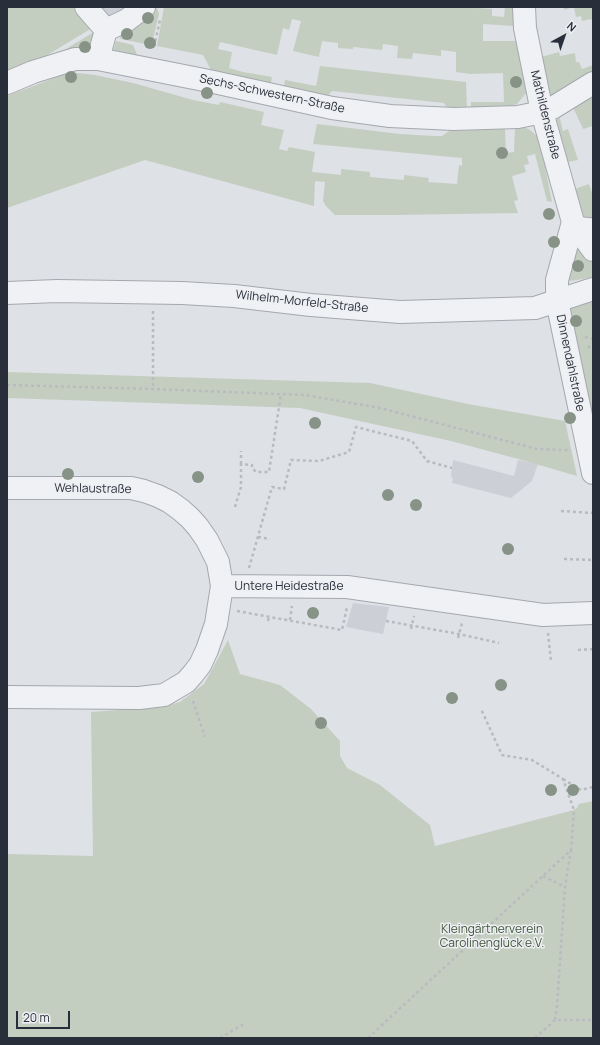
<!DOCTYPE html>
<html>
<head>
<meta charset="utf-8">
<style>
  body { margin:0 }
  #map { position:relative; width:600px; height:1045px; overflow:hidden; background:#dee1e5; font-family:Manrope,sans-serif }
  canvas { display:block }
  .frame { position:absolute; inset:0; border:8px solid #292f3a; pointer-events:none }
  .north { position:absolute; left:544px; top:16px; width:40px; height:40px; -webkit-text-stroke:3px #edeff3; paint-order:stroke; rotate:40deg; font-size:11px; font-weight:700; line-height:16px; text-align:center; color:#292f3a }
  .north::after { content:''; display:block; margin:auto; width:14px; height:18px; background:#292f3a; clip-path:polygon(50% 0,100% 100%,50% 72%,0 100%) }
  .scale { position:absolute; left:16px; top:1011px; width:54px; height:18px; box-sizing:border-box; border:2px solid #292f3a; border-top:0; padding-left:5px; font-size:12px; line-height:14px; white-space:nowrap; color:#292f3a; -webkit-text-stroke:3px #edeff3; paint-order:stroke }
</style>
</head>
<body>
<div id="map">
<canvas width="600" height="1045"></canvas>
<div class="frame"></div>
<div class="north">N</div>
<div class="scale">20 m</div>
</div>
<script>
const ctx = document.querySelector('canvas').getContext('2d');
ctx.lineJoin = 'round';
function paint(path, color) { ctx.fillStyle = color; ctx.fill(path, 'evenodd'); }
const toPath = rows => new Path2D(rows.map(r => 'M' + r).join(''));
function strokePath(path, color, width, dash) { ctx.strokeStyle = color; ctx.lineWidth = width; ctx.lineCap = dash ? 'butt' : 'round'; ctx.setLineDash(dash || []); ctx.stroke(path); }
function drawText(font, color, halo, rows, align = 'center') {
  ctx.font = font + ' Manrope,sans-serif'; ctx.lineWidth = 3; ctx.setLineDash([]); ctx.textBaseline = 'middle'; ctx.strokeStyle = halo; ctx.fillStyle = color; for (const [text, x, y, turn = 0] of rows) {
    ctx.save(); ctx.translate(x, y); ctx.rotate((+turn || 0) * Math.PI / 180); ctx.textAlign = isNaN(turn) ? turn : align; if (halo) ctx.strokeText(text, 0, 0); ctx.fillText(text, 0, 0); ctx.restore();
  }
}
const built = toPath([
  [92,7,132,7,111,20],
  [453,460,514,476,518,460,538,464,532,481,511,498,452,483,453,479,451,476],
  [353,603,389,607,383,634,346,627]
]);
const green = toPath([
  [7,7,75,7,92,28,49,54,7,72],
  [153,7,157,7,159,14,153,39,150,45,121,39,119,36],
  [164,7,477,7,477,8,492,9,492,16,504,17,505,7,513,7,514,26,483,24,483,41,516,41,526,91,526,93,517,104,513,106,471,109,471,102,504,102,503,73,471,74,456,72,456,52,441,50,441,56,413,53,412,59,397,58,398,46,383,44,382,50,353,47,353,49,338,48,338,43,322,41,319,57,293,51,301,21,292,19,289,30,283,28,277,55,220,42,218,49,232,52,229,68,243,72,272,77,271,83,211,70,203,55,157,46],
  [564,7,593,7,593,22,591,19,582,21,581,16,576,17,574,7,564,10],
  [94,32,94,48,66,53,66,49],
  [116,41,133,45,139,59,113,51],
  [559,52,560,56,575,53,576,62,579,62,582,69,593,65,593,74,551,97,541,57],
  [320,66,466,82,467,109,448,109,444,103,332,91,328,96,284,86,285,80,316,86],
  [78,73,95,75,133,83,193,100,219,105,220,102,264,112,261,125,284,130,279,149,287,151,289,147,315,152,312,172,341,175,341,169,370,172,370,177,404,180,404,175,429,178,428,182,457,184,459,165,462,166,462,158,313,144,317,124,400,134,434,136,442,136,449,131,505,129,506,153,514,152,515,128,524,127,530,130,537,136,541,146,552,202,547,201,535,154,527,156,529,164,524,165,526,172,512,176,518,200,514,201,518,213,397,215,335,215,326,206,323,201,325,182,315,181,314,206,145,160,7,208,7,96,65,74],
  [593,92,593,126,583,129,572,105],
  [559,115,563,131,568,129,578,160,568,162,556,117],
  [589,184,593,195,593,219,584,217,575,189],
  [574,246,584,249,593,263,593,277,571,281,568,280],
  [593,297,593,432,568,309,570,304],
  [7,372,370,383,468,404,565,421,577,476,522,460,451,441,300,408,7,398],
  [228,640,240,674,280,685,311,709,340,741,340,756,347,768,380,785,430,825,435,846,574,810,577,808,579,804,593,801,593,1038,7,1038,7,854,93,856,91,712,160,707,180,702,204,684]
]);
const path = toPath([
  [154,47,160,20],
  [153,311,153,389],
  [585,337,593,339],
  [588,348,593,343],
  [7,385,153,389,305,395,380,408,537,449,568,450],
  [241,464,241,451],
  [235,507,241,487,241,464,252,465,252,468,256,472,269,472,281,394],
  [561,511,593,513],
  [258,537,270,539],
  [564,559,593,560],
  [249,568,272,487,284,489,291,460,319,461,349,452,356,427,412,441,427,461,452,468],
  [237,611,342,630,347,607],
  [290,620,292,606],
  [268,621,269,617],
  [386,621,459,634,499,643],
  [411,629,414,616],
  [548,633,551,661],
  [458,638,462,623],
  [578,650,593,649],
  [193,701,205,737],
  [563,779,581,790,593,787],
  [543,876,565,887],
  [555,1020,557,1006,565,887,571,850],
  [220,1038,244,1024],
  [368,1038,571,850,574,810,563,779,532,760,502,755,481,709],
  [535,1038,555,1020,593,1020]
]);
const service = toPath([
  [574,222,593,224]
]);
const minor = toPath([
  [86,7,106,30],
  [524,7,525,28,542,112,573,222,593,250],
  [98,59,106,30,127,20,144,7],
  [7,83,33,72,75,59,98,59,209,81,332,108,390,116,454,119,518,117,542,112,554,107,593,83],
  [573,222,557,280,557,301,593,473],
  [7,293,57,291,182,293,234,296,311,305,400,312,535,308,593,289],
  [7,488,131,488,144,491,158,496,170,502,181,510,190,518,198,527,207,540,218,562,222,586],
  [7,697,139,698,164,695,186,682,193,674,200,665,207,650,216,624,222,586,347,587,543,615,593,613]
]);
const trees = [
  [148,18],
  [127,34],
  [150,43],
  [85,47],
  [71,77],
  [516,82],
  [207,93],
  [502,153],
  [549,214],
  [554,242],
  [578,266],
  [576,321],
  [570,418],
  [315,423],
  [68,474],
  [198,477],
  [388,495],
  [416,505],
  [508,549],
  [313,613],
  [501,685],
  [452,698],
  [321,723],
  [551,790],
  [573,790]
];
const streetNames = [
  ["Sechs-Schwestern-Straße",272,94,12],
  ["Mathildenstraße",545,115,76],
  ["Wilhelm-Morfeld-Straße",302,302,6],
  ["Dinnendahlstraße",570,363,78],
  ["Wehlaustraße",93,489,1],
  ["Untere Heidestraße",289,587]
];
const parkNames = [
  ["Kleingärtnerverein",492,930],
  ["Carolinenglück e.V.",492,944]
];
paint(built, '#ccd0d6');
paint(green, '#c4cec0');
strokePath(service, '#a4a8ae', 13);
strokePath(minor, '#a4a8ae', 24);
strokePath(path, '#b8bbc0', 2.5, [3, 3]);
strokePath(service, '#f0f1f4', 11);
strokePath(minor, '#f0f1f4', 22);
ctx.fillStyle = '#869386';
for (const [x, y] of trees) { ctx.beginPath(); ctx.arc(x, y, 6, 0, 2 * Math.PI); ctx.fill(); }
drawText('12px', '#292f3a', '#edeff3', streetNames);
drawText('12px', '#3e5438', '#edeff3', parkNames);
</script>
</body>
</html>
